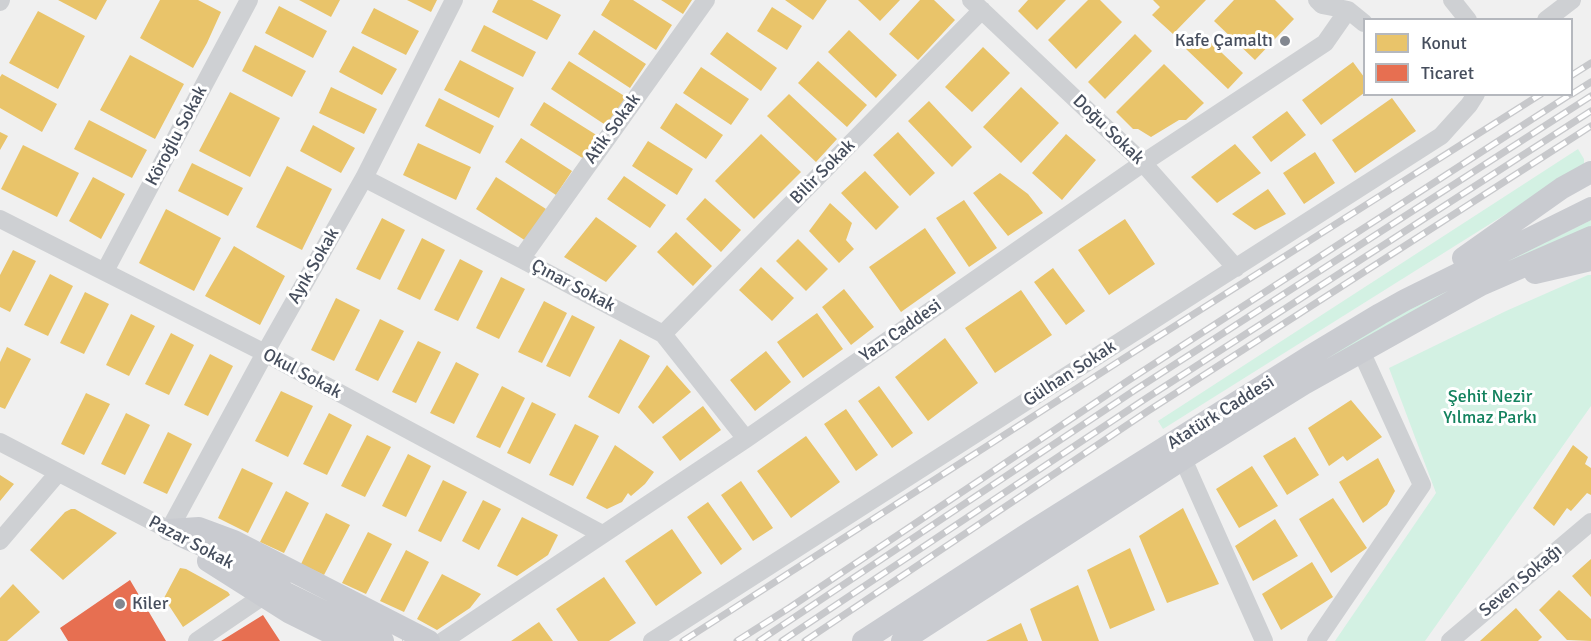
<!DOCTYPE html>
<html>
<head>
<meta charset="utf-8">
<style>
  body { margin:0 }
  #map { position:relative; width:1591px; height:641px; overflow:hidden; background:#f0f0f0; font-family:Signika,sans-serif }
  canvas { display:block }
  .legend { position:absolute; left:1363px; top:18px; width:210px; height:78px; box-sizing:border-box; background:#fff; border:2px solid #b5b8be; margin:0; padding:8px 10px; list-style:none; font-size:18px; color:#464e5d }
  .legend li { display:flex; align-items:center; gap:12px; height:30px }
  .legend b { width:30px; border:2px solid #b5b8be }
</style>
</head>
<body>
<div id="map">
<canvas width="1591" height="641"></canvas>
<ul class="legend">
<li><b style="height:16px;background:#e9c46a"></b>Konut</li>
<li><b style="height:16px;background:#e76f51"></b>Ticaret</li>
</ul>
</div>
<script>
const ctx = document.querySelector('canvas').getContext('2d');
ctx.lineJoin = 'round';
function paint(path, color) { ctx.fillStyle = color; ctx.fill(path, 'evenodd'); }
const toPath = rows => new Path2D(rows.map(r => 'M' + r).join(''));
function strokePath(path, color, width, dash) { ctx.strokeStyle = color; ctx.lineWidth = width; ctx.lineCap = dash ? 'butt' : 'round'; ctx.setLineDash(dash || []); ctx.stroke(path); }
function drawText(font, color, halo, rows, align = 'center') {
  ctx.font = font + ' Signika,sans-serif'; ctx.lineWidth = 6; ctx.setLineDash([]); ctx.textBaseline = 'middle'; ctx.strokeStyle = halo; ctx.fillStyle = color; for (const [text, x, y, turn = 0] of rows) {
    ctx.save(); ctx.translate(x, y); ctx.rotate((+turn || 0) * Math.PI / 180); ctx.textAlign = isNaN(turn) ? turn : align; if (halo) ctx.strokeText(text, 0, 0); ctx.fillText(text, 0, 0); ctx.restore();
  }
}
const green = toPath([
  [1578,149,1584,159,1584,165,1163,429,1158,421],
  [1591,220,1591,226,1562,239,1314,365,1389,320],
  [1588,275,1591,275,1591,406,1425,641,1335,641,1436,493,1389,368,1506,311]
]);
const homes = toPath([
  [58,0,107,0,96,20],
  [160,0,198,0,221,12,207,43,193,68,140,38],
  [299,0,340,0,331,17],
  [407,0,437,0,431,12],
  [498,0,532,0,561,15,547,40,492,12],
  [610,0,633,0,672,25,656,50,601,15],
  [661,0,692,0,683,14],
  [785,0,827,0,813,20],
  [858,0,900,0,880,21],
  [920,0,934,0,955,20,918,60,889,34],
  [1028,0,1066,0,1037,30,1018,11],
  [1088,0,1100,0,1122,22,1076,69,1048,40],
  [1153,0,1206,0,1173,34,1152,15,1160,7],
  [1234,0,1275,0,1294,19,1255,60,1214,21],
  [279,6,327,31,313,58,265,33],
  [772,7,802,26,787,50,757,31],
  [374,8,419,31,406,55,361,33],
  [38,11,85,36,58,89,9,63],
  [484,25,536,52,523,77,471,51],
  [594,30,646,64,630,88,578,54],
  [849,30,897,75,876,98,828,52],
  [727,32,777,68,761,91,710,54],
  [1201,33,1243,73,1228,89,1186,49],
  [1135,34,1152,51,1105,99,1088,82],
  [255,45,306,71,292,97,242,71],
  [353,46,397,69,382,95,339,72],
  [983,47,1010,73,972,112,945,87],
  [130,55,184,84,155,139,100,110],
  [460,60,514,88,499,118,444,90],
  [569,61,626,97,607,126,551,89],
  [818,61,867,105,847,127,798,83],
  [1353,62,1364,77,1364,93,1321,125,1302,100],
  [1164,64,1204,103,1186,120,1179,120,1151,137,1138,129,1133,129,1116,112],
  [701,67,749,99,731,125,683,93],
  [2,74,57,104,42,132,0,108,0,77],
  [331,87,377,109,364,134,319,113],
  [1021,87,1059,123,1021,163,983,127],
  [230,92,280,118,250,177,199,151],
  [789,94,837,139,816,162,767,116],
  [439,98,494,126,480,154,425,126],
  [1392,98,1416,131,1355,173,1332,140],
  [929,101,972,147,952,167,908,121],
  [544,102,598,136,584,159,530,125],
  [676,103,723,135,706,159,660,128],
  [1287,111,1306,135,1271,162,1252,137],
  [89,120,147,150,132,178,74,149],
  [313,125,355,148,341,173,300,151],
  [0,132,8,136,0,150],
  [898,132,935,173,910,196,873,155],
  [761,134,801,172,754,219,715,181],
  [1066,134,1096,160,1062,200,1032,173],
  [521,138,572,171,556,195,505,162],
  [648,141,693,169,677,195,632,166],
  [418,143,471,167,456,200,403,175],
  [1235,144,1261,173,1217,203,1191,177],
  [23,145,79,173,57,217,1,189],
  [1315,152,1335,183,1304,204,1283,173],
  [192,163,243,188,228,216,178,191],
  [287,166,332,189,302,250,256,227],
  [865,171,899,207,876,230,841,193],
  [1000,173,1028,194,1043,213,1008,236,973,193],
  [624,176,666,205,650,228,607,199],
  [93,177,125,194,101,239,69,221],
  [496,177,546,209,526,241,476,209],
  [1268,189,1286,214,1255,230,1232,214],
  [705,198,741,230,721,252,686,219],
  [964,200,997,248,969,267,936,218],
  [830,203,852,223,846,240,854,249,839,263,809,231],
  [166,209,221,238,194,291,139,263],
  [596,217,637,246,606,282,564,257],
  [382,218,405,230,380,280,356,269],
  [1125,219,1155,264,1109,295,1078,250],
  [925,228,956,273,901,312,869,267],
  [676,232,712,266,693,286,657,252],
  [422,238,445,250,420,300,397,289],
  [798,239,828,269,806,291,776,261],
  [234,246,285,276,260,325,205,296],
  [13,250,36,261,10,312,0,307,0,275],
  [460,259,483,271,458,321,434,310],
  [761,267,794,298,772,321,739,290],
  [1053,268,1085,311,1066,325,1034,282],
  [50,274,73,286,48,336,24,325],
  [501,277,525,289,499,339,476,328],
  [844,289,874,327,851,345,822,307],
  [1021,290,1052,335,995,373,965,328],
  [85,292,109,304,84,354,60,343],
  [336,298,360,310,334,361,311,350],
  [544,301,567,313,542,363,518,352],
  [817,313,843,349,803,378,777,342],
  [131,314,155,326,129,376,106,365],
  [572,315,595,327,570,377,546,366],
  [380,319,404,331,378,381,355,370],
  [171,333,194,345,169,395,145,384],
  [945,338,978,383,928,421,895,377],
  [620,339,650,356,619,414,588,397],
  [418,341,441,352,416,403,392,392],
  [7,347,31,359,5,409,0,407,0,362],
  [766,351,791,382,755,411,730,380],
  [210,354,233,366,208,416,184,405],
  [456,362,479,374,454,424,430,413],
  [667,365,691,392,653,424,638,407],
  [502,386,525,398,500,448,476,437],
  [879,386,913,433,892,448,858,401],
  [281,391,313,406,288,457,255,441],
  [86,393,110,404,84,455,61,444],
  [1351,400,1382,437,1347,461,1343,456,1329,466,1308,428],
  [532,402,556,414,530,464,507,453],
  [703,406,721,430,680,461,662,437],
  [846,409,878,455,856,471,824,424],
  [126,413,150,425,125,475,101,464],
  [329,413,352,425,327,475,303,464],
  [575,424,599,436,573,486,549,475],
  [168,432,192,444,167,494,143,483],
  [367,435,391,447,365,497,341,486],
  [806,436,840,482,791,518,757,471],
  [1295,437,1319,475,1287,495,1263,456],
  [615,445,654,472,645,484,631,496,628,493,622,502,607,509,586,498],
  [1573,445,1588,457,1585,464,1591,468,1591,495,1587,493,1571,511,1567,508,1554,526,1533,508],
  [408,454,431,466,406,517,382,506],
  [1378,458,1395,491,1387,505,1363,523,1339,482],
  [1252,466,1278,506,1239,528,1216,489],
  [242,468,273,483,248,533,218,518],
  [0,475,14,484,0,501],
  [443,480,467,492,441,542,418,531],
  [741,481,773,528,753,541,721,495],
  [286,491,309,503,284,553,260,542],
  [1333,498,1367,548,1331,573,1299,519],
  [483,500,501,509,479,550,462,541],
  [708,502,742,549,721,565,687,517],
  [1183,508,1219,584,1167,603,1139,536],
  [71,509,75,509,117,533,63,580,30,550,65,512],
  [326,513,350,525,324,575,301,564],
  [522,517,558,535,548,555,517,576,497,566],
  [1275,519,1298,556,1253,581,1235,546],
  [672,529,702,573,656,606,625,561],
  [368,532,392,544,366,594,342,583],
  [1130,548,1155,610,1110,629,1087,570],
  [406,550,429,562,404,612,380,601],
  [1591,559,1591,597,1572,576],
  [1312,562,1333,597,1281,630,1262,594],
  [180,568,186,569,228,592,230,595,183,627,164,598],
  [442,574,481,594,470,608,437,630,417,619],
  [604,577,636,623,609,641,578,641,556,609],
  [13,584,40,612,7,641,0,641,0,598],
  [1078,585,1099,641,1042,641,1030,609],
  [1559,590,1591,619,1591,641,1567,640,1539,610],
  [1516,608,1542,637,1538,641,1480,641],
  [539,622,553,641,511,641],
  [1021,623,1028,641,986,641]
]);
const shops = toPath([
  [130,580,166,641,68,641,60,628],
  [263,615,280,641,221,641]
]);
const majorTunnel = toPath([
  [402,641,403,641]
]);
const minor = toPath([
  [971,0,1143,163,1236,268],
  [1317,0,1322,5,1348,10,1364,23],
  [1452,0,1468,20],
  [0,2,1,0],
  [1546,20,1572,0],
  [364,178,521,259,663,334,746,439],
  [0,219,265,353,602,534],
  [521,259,706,0],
  [105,271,249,0],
  [663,334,982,10],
  [0,442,169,530,265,353,364,178,454,0],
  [1183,459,1264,641],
  [0,541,58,473],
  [197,641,263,596],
  [443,641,746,439,1143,163,1325,43,1348,10],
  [652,641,1441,136,1469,105,1476,94],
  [1316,641,1422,485,1361,351],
  [1450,641,1591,522]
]);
const major = toPath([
  [1463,258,1562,188,1591,172],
  [1535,273,1591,260],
  [169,530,199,528,234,541,429,641],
  [181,536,280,580],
  [208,561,290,613,347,641],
  [260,580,383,641],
  [863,641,1032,531,1310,356,1380,314,1405,300,1591,208],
  [902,641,1183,459,1304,384,1481,285,1591,237]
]);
const rail = toPath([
  [1572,75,1591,63],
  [1572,94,1591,82],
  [683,641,1118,362,1541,94],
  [737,641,789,608,1129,380,1571,94],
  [759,641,1135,390,1591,96],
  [782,641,1142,401,1591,111],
  [805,641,1148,411,1591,126]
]);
const markers = [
  [1285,41,6,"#828790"],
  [120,604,6,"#828790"]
];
const poiNames = [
  ["Kafe Çamaltı",1273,41],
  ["Kiler",132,604,"left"]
];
const streetNames = [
  ["Atik Sokak",613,129,-54],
  ["Doğu Sokak",1108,130,44],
  ["Köroğlu Sokak",177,136,-62],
  ["Bilir Sokak",823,172,-45],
  ["Ayık Sokak",314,266,-60],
  ["Çınar Sokak",573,286,28],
  ["Yazı Caddesi",901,331,-35],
  ["Okul Sokak",302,374,28],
  ["Gülhan Sokak",1070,374,-33],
  ["Atatürk Caddesi",1221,413,-32],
  ["Pazar Sokak",191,543,28],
  ["Seven Sokağı",1521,581,-40]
];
const parkNames = [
  ["Şehit Nezir",1490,397],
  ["Yılmaz Parkı",1490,418]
];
paint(green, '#d3f1e3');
paint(homes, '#e9c46a');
paint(shops, '#e76f51');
strokePath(majorTunnel, '#ced0d3', 22, [22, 11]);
strokePath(minor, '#ced0d3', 18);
strokePath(major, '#c9cbd0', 22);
strokePath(rail, '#c7c8cb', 7);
strokePath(rail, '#fff', 4.5, [14]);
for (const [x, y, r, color] of markers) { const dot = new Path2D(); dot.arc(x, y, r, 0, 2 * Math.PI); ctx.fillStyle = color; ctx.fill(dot); strokePath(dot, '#fff', 2); }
drawText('18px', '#464e5d', '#fff', poiNames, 'right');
drawText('18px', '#464e5d', '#fff', streetNames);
drawText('18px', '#13825e', '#fff', parkNames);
</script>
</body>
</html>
